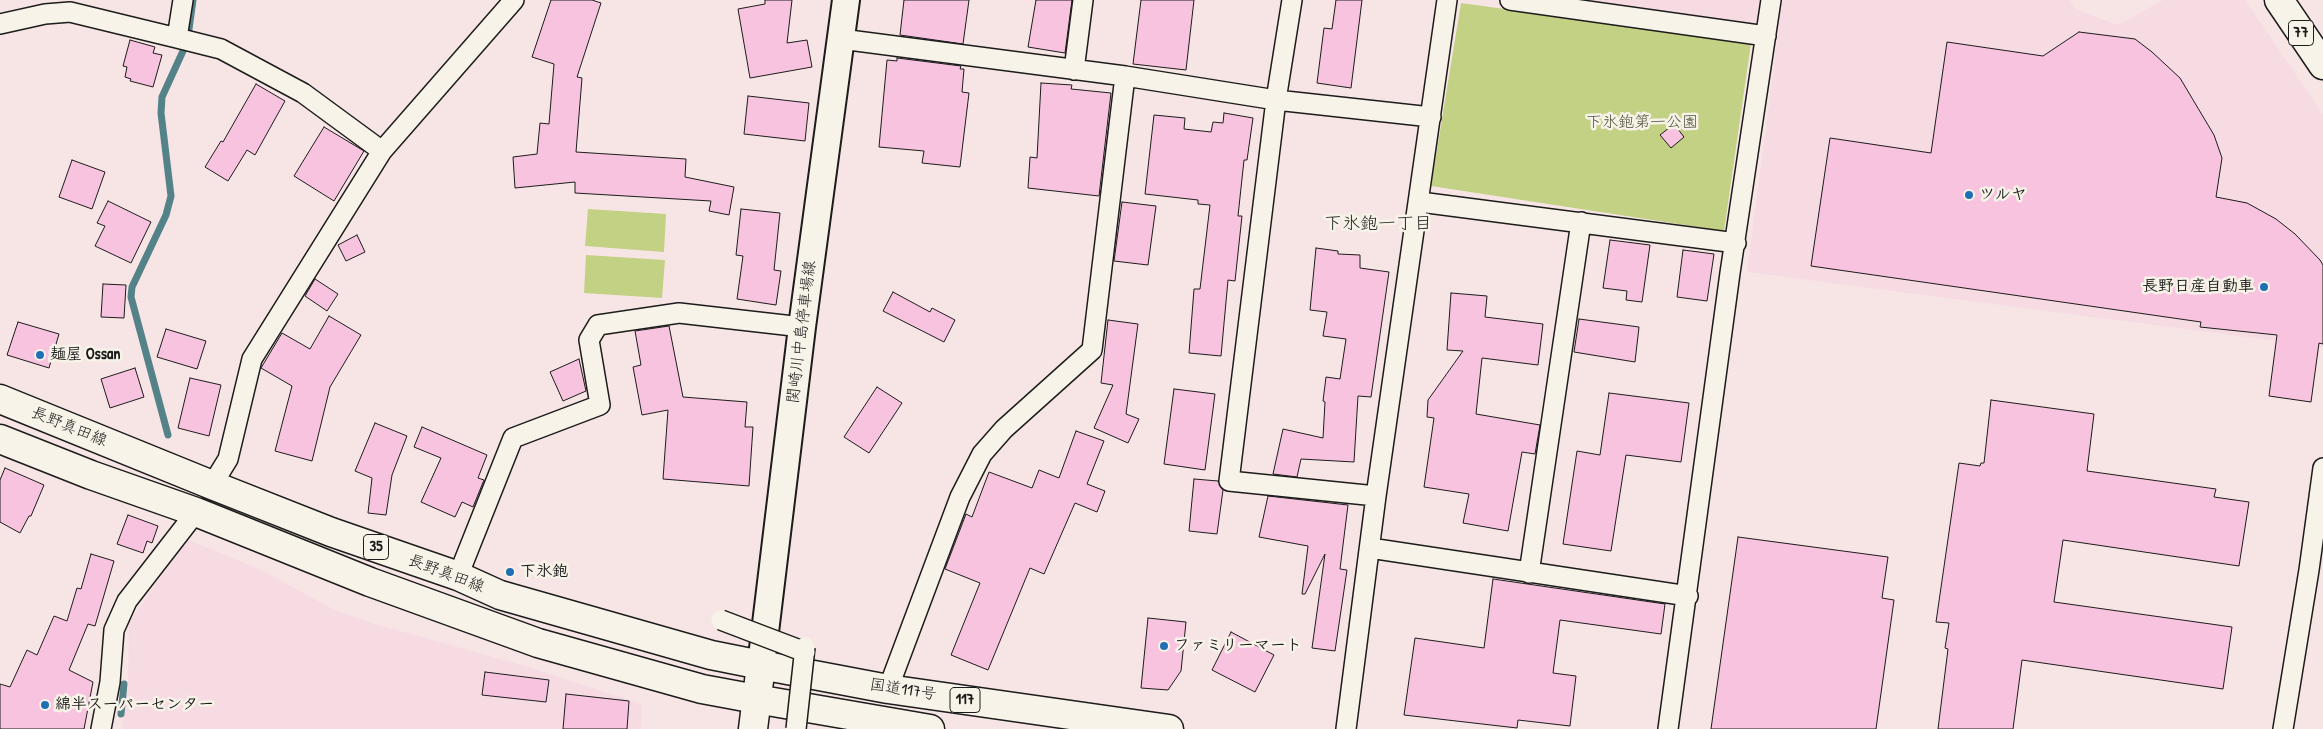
<!DOCTYPE html>
<html>
<head>
<meta charset="utf-8">
<style>
  body { margin:0 }
  canvas { display:block; background:#f7e5e5 }
</style>
</head>
<body>
<canvas width="2323" height="729"></canvas>
<script>
const ctx = document.querySelector('canvas').getContext('2d');
ctx.lineJoin = 'round';
function paint(path, color) { ctx.fillStyle = color; ctx.fill(path, 'evenodd'); }
const toPath = rows => new Path2D(rows.map(r => 'M' + r).join(''));
function strokePath(path, color, width, dash) { ctx.strokeStyle = color; ctx.lineWidth = width; ctx.lineCap = dash ? 'butt' : 'round'; ctx.setLineDash(dash || []); ctx.stroke(path); }
function drawText(font, color, halo, rows, align = 'center') {
  ctx.font = font + ' "Patrick Hand","Klee One",sans-serif'; ctx.lineWidth = 5; ctx.setLineDash([]); ctx.textBaseline = 'middle'; ctx.strokeStyle = halo; ctx.fillStyle = color; for (const [text, x, y, turn = 0] of rows) {
    ctx.save(); ctx.translate(x, y); ctx.rotate((+turn || 0) * Math.PI / 180); ctx.textAlign = isNaN(turn) ? turn : align; if (halo) ctx.strokeText(text, 0, 0); ctx.fillText(text, 0, 0); ctx.restore();
  }
}
const built = toPath([
  [1532,0,2070,0,2077,10,2118,25,2163,0,2245,0,2323,114,2323,347,1747,272,1778,34],
  [186,539,259,569,333,609,375,624,522,665,642,704,641,729,122,729,128,686,129,623]
]);
const green = toPath([
  [1461,3,1751,43,1724,231,1431,186],
  [588,209,666,214,664,252,585,246],
  [586,255,665,260,662,298,584,293]
]);
const stream = toPath([
  [189,29,193,0],
  [168,435,131,297,132,287,166,215,171,196,161,113,162,97,183,51],
  [121,714,124,684]
]);
const building = toPath([
  [551,0,592,0,601,3,577,77,582,78,576,152,686,159,685,177,734,187,729,215,709,211,711,201,575,193,575,182,515,188,513,157,537,154,540,123,549,124,554,64,532,57,551,0],
  [765,0,792,0,787,43,807,40,812,67,750,78,738,9,765,4,765,0],
  [904,0,969,0,963,44,900,35,904,0],
  [1036,0,1072,0,1065,53,1028,47,1036,0],
  [1141,0,1194,0,1186,70,1133,64,1141,0],
  [1336,0,1362,0,1351,88,1317,83,1324,28,1332,29,1336,0],
  [2079,32,2135,39,2152,52,2180,78,2214,135,2222,158,2216,197,2247,203,2276,219,2295,234,2320,260,2323,265,2323,344,2319,343,2311,402,2269,396,2277,335,2200,327,2201,322,1811,266,1830,138,1931,153,1947,42,2043,56,2079,32],
  [130,40,155,47,153,53,162,55,153,87,130,81,131,79,125,77,127,67,123,66,130,40],
  [897,58,961,66,960,69,964,69,962,92,969,93,960,167,922,163,924,151,879,147,887,60,897,61,897,58],
  [1041,83,1072,85,1071,89,1111,93,1099,196,1028,188,1030,157,1037,158,1041,83],
  [256,84,285,101,255,155,247,150,228,181,205,167,221,141,223,142,256,84],
  [748,96,809,103,805,141,744,134,748,96],
  [1224,113,1253,118,1247,160,1244,160,1238,216,1242,216,1235,281,1228,280,1221,356,1189,353,1194,289,1200,289,1210,205,1198,204,1198,200,1145,194,1154,115,1185,118,1184,129,1211,132,1213,122,1223,123,1224,113],
  [1674,124,1684,137,1671,148,1660,135,1674,124],
  [324,127,364,151,334,201,294,176,324,127],
  [72,160,105,172,92,209,59,197,72,160],
  [108,201,151,222,131,263,95,246,105,226,97,223,108,201],
  [1122,202,1156,206,1148,265,1114,261,1122,202],
  [741,209,780,213,774,270,781,271,776,305,737,299,743,256,736,255,741,209],
  [357,235,365,252,346,261,338,245,357,235],
  [1610,240,1650,245,1642,302,1626,300,1627,291,1603,288,1610,240],
  [1316,248,1338,251,1338,254,1360,255,1360,268,1389,272,1371,397,1358,396,1354,462,1301,459,1297,477,1273,474,1283,429,1323,438,1325,402,1323,401,1326,377,1340,379,1346,339,1323,336,1327,312,1310,310,1316,248],
  [1683,250,1714,254,1707,301,1677,297,1683,250],
  [315,279,338,294,327,311,305,296,315,279],
  [103,284,126,285,124,318,101,317,103,284],
  [893,292,930,312,932,308,955,320,944,342,883,311,893,292],
  [1451,293,1487,296,1485,317,1543,324,1538,365,1482,358,1476,414,1540,425,1535,454,1522,452,1508,531,1463,523,1469,494,1424,487,1434,418,1427,417,1428,400,1463,351,1447,350,1451,293],
  [329,316,361,335,330,387,312,461,275,451,292,386,261,368,282,333,310,349,329,316],
  [1579,319,1639,327,1635,362,1574,352,1579,319],
  [1108,320,1138,324,1126,414,1139,419,1128,443,1094,428,1113,385,1101,383,1108,320],
  [18,322,59,334,49,368,7,355,18,322],
  [669,326,683,397,747,402,745,427,753,427,749,486,663,479,668,410,642,415,633,367,641,365,635,331,669,326],
  [166,329,206,341,197,369,157,357,166,329],
  [579,359,586,391,563,401,550,372,579,359],
  [135,368,144,397,110,408,101,379,135,368],
  [190,378,221,385,209,436,178,428,190,378],
  [877,387,902,403,869,453,844,437,877,387],
  [1174,389,1215,394,1205,470,1164,464,1174,389],
  [1609,393,1689,403,1681,462,1626,455,1611,551,1563,544,1577,451,1600,455,1609,393],
  [1991,400,2094,414,2087,471,2216,489,2214,497,2249,502,2239,566,2063,540,2054,602,2232,627,2223,689,2022,660,2013,729,1938,729,1948,649,1945,648,1949,623,1936,622,1959,463,1980,466,1981,463,1984,463,1991,400],
  [375,423,407,436,392,475,386,515,368,513,372,478,355,471,375,423],
  [422,427,487,455,478,478,484,480,473,507,462,502,455,517,421,502,441,458,414,447,422,427],
  [1076,431,1104,441,1087,484,1105,491,1097,512,1075,503,1044,574,1030,568,988,670,951,655,980,583,945,569,966,514,972,517,989,472,1032,488,1039,470,1059,478,1076,431],
  [5,468,44,485,31,516,29,516,20,533,0,522,0,480,5,468],
  [1194,479,1218,481,1223,490,1217,534,1189,531,1194,479],
  [1268,496,1348,505,1340,569,1347,570,1335,651,1312,648,1325,554,1305,594,1302,594,1308,546,1259,537,1268,496],
  [128,515,158,526,152,543,147,541,143,553,117,544,128,515],
  [1738,537,1888,557,1882,598,1894,600,1876,729,1711,729,1738,537],
  [91,554,114,561,95,626,88,624,69,670,93,682,84,729,0,729,0,684,10,687,27,650,37,655,54,616,67,621,77,588,81,589,91,554],
  [1493,579,1665,604,1661,634,1560,620,1553,673,1576,676,1570,726,1518,720,1517,728,1404,715,1415,638,1484,648,1493,579],
  [1148,618,1186,622,1181,671,1168,690,1141,688,1148,618],
  [1231,632,1274,655,1255,692,1212,670,1231,632],
  [485,672,549,680,546,702,482,695,485,672],
  [566,694,629,701,627,729,563,729,566,694]
]);
const street = toPath([
  [183,0,177,38,221,49,303,93,382,151],
  [1292,0,1276,100,1229,481,1376,496],
  [1510,0,1766,36],
  [0,24,45,14,70,12,177,38],
  [841,39,1125,76,1276,100,1431,117],
  [1074,70,1083,0],
  [1420,202,1736,243],
  [212,485,228,459,252,359,382,151,514,0],
  [1370,548,1688,596],
  [1529,573,1581,222],
  [458,576,513,438,600,405,589,340,598,325,679,313,802,327],
  [888,689,960,497,982,454,1004,429,1092,350,1125,76],
  [101,729,110,682,114,630,127,601,196,512],
  [1346,729,1376,496,1447,0],
  [1668,729,1730,273,1771,0],
  [2283,729,2309,570,2323,468]
]);
const secondary = toPath([
  [761,665,802,327,846,0]
]);
const primary = toPath([
  [2279,0,2323,65],
  [0,399,212,485,331,532,458,576,500,595,711,655,761,665],
  [0,439,91,475,196,512,370,582,538,643,702,689,756,699]
]);
const highway = toPath([
  [756,699,930,729],
  [753,729,761,665,888,689,1169,729]
]);
const streetBridge = toPath([
  [721,620,805,652],
  [796,729,805,647]
]);
const markers = [
  [1969,195,5,"#1f6fb2"],
  [2264,287,5,"#1f6fb2"],
  [40,355,5,"#1f6fb2"],
  [510,572,5,"#1f6fb2"],
  [1164,646,5,"#1f6fb2"],
  [45,705,5,"#1f6fb2"]
];
const shields = [
  [2301,33,25],
  [376,547,25],
  [965,700,30]
];
const shieldNames = [
  ["77",2301,33],
  ["35",376,547],
  ["117",965,700]
];
const parkNames = [
  ["下氷鉋第一公園",1642,123]
];
const poiNames = [
  ["ツルヤ",1979,195],
  ["長野日産自動車",2254,287,"right"],
  ["麺屋 Ossan",50,355],
  ["下氷鉋",520,572],
  ["ファミリーマート",1174,646],
  ["綿半スーパーセンター",55,705]
];
const streetNames = [
  ["関崎川中島停車場線",802,332,-83],
  ["長野真田線",69,427,22],
  ["長野真田線",446,574,21],
  ["国道117号",903,690,9]
];
const neighbourhoodNames = [
  ["下氷鉋一丁目",1378,224]
];
paint(built, '#f7dbe3');
paint(green, '#c3d185');
strokePath(stream, '#538389', 7);
paint(building, '#f8c3de');
strokePath(building, '#1c1c1c', 1);
strokePath(street, '#1c1c1c', 22);
strokePath(secondary, '#1c1c1c', 30);
strokePath(primary, '#1c1c1c', 31);
strokePath(highway, '#1c1c1c', 31);
strokePath(street, '#f7f3e8', 19);
strokePath(secondary, '#f7f3e8', 26);
strokePath(primary, '#f7f3e8', 28);
strokePath(highway, '#f7f3e8', 28);
strokePath(streetBridge, '#1c1c1c', 22, []);
strokePath(streetBridge, '#f7f3e8', 19);
for (const [x, y, r, color] of markers) { const dot = new Path2D(); dot.arc(x, y, r, 0, 2 * Math.PI); ctx.fillStyle = color; ctx.fill(dot); strokePath(dot, '#f7f3e8', 2); }
for (const [x, y, w] of shields) { const box = new Path2D(); box.roundRect(x - w / 2, y - 12.5, w, 25, 4); ctx.fillStyle = '#f7f3e8'; ctx.fill(box); strokePath(box, '#1c1c1c', 1); }
drawText('bold 15px', '#1c1c1c', null, shieldNames);
drawText('16px', '#4e523c', '#f7f3e8', parkNames);
drawText('bold 16px', '#1c1c1c', '#f7f3e8', poiNames, 'left');
drawText('16px', '#1c1c1c', '#f7f3e8', streetNames);
drawText('18px', '#1c1c1c', '#f7f3e8', neighbourhoodNames);
</script>
</body>
</html>
